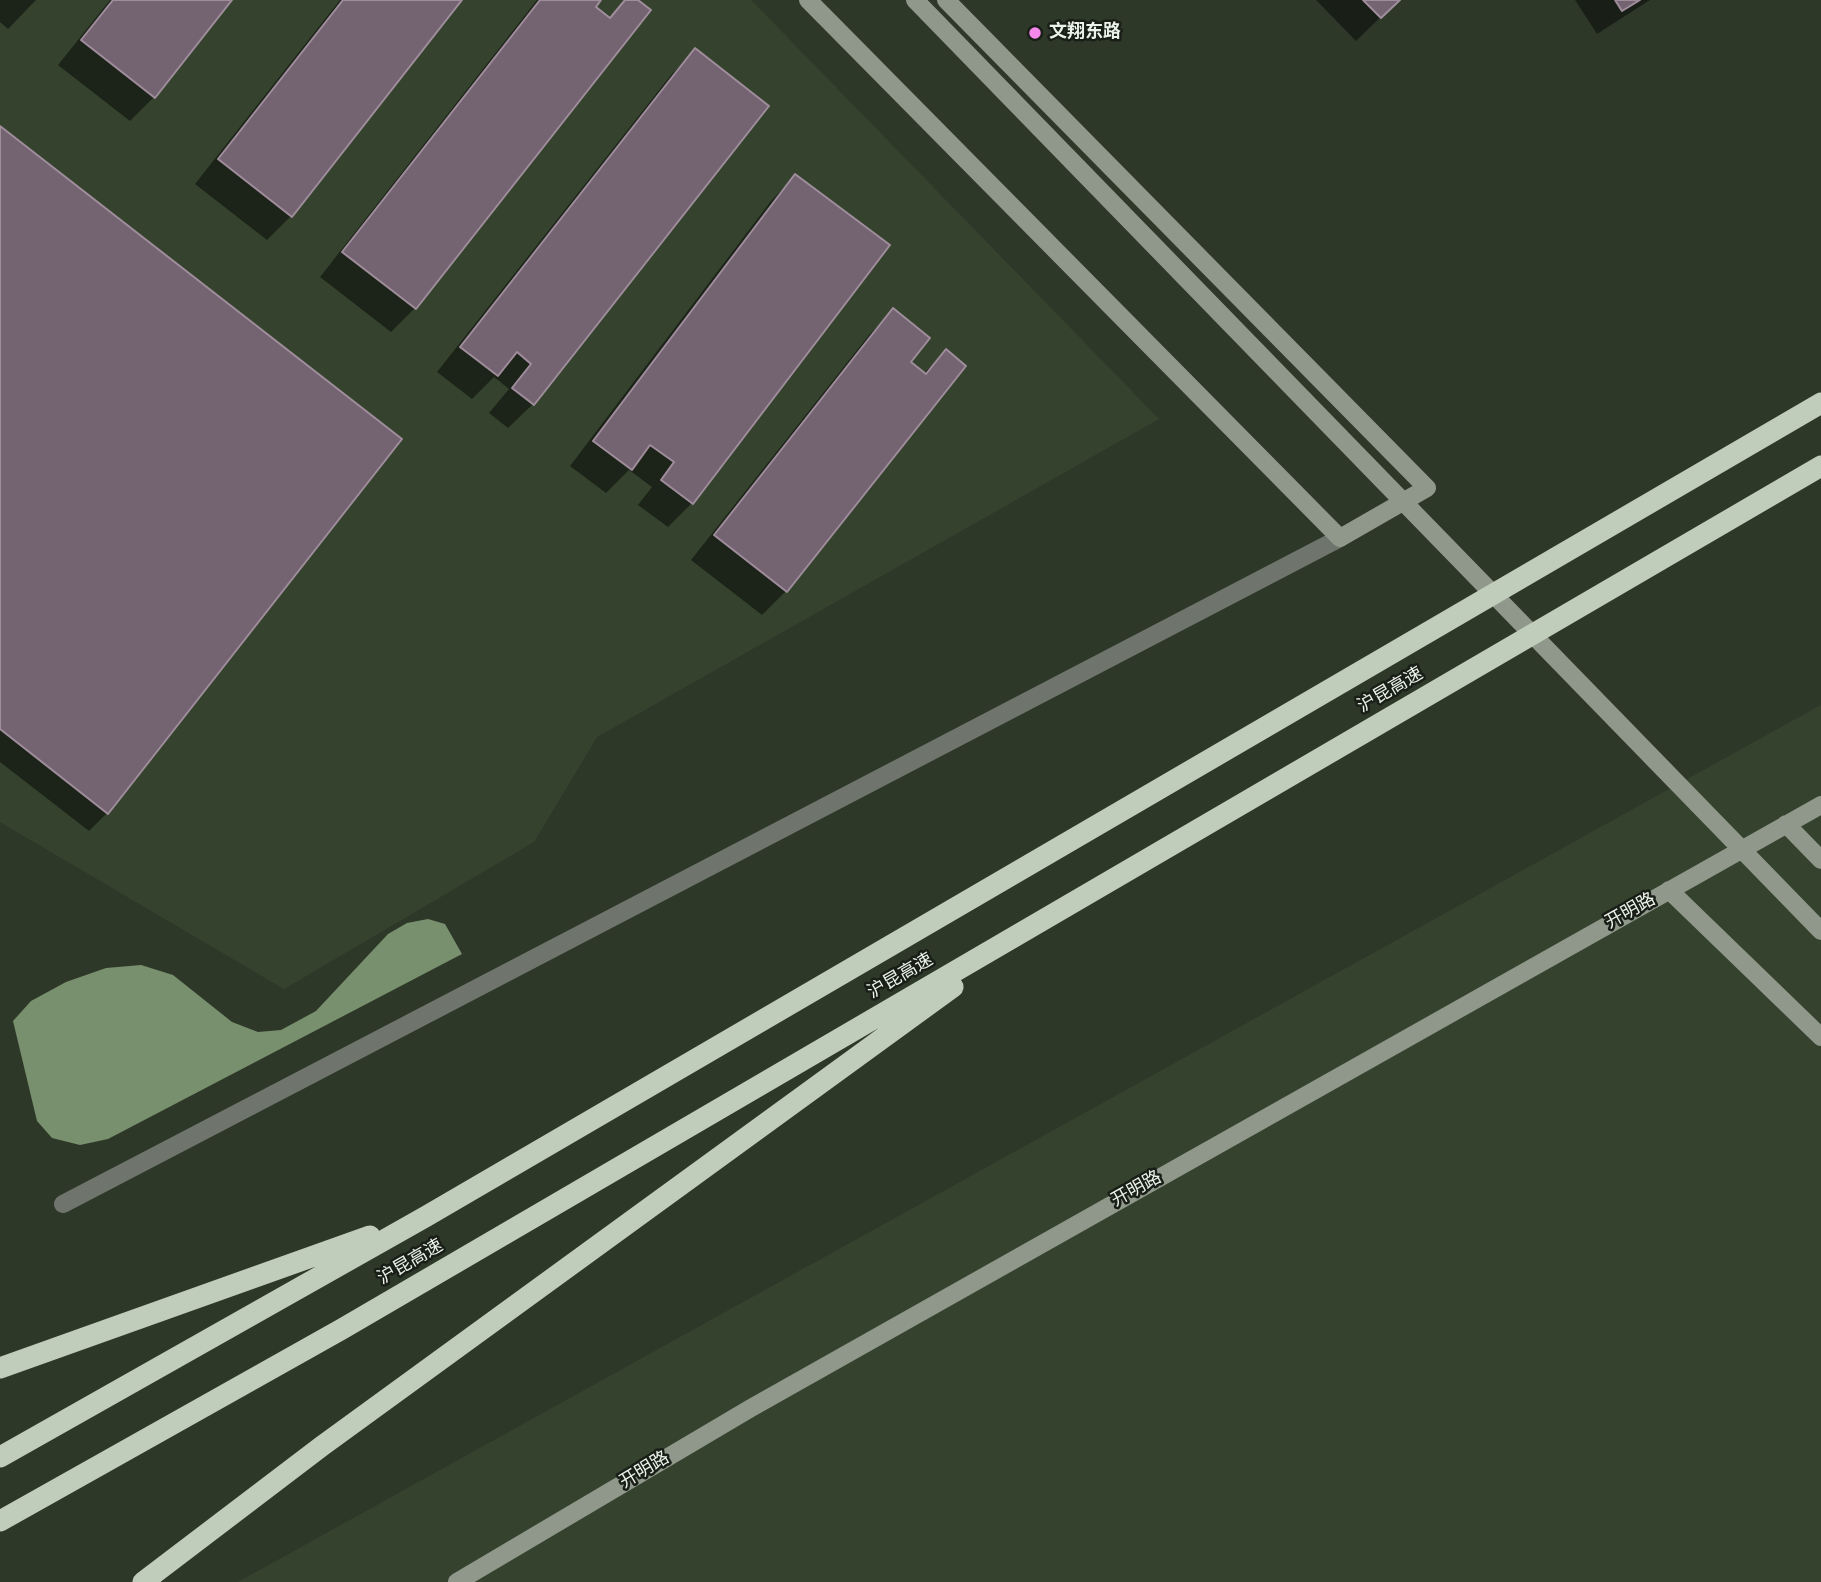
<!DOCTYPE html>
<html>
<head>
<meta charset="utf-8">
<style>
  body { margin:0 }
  canvas { display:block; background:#2e3829 }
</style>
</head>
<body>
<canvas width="1821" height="1582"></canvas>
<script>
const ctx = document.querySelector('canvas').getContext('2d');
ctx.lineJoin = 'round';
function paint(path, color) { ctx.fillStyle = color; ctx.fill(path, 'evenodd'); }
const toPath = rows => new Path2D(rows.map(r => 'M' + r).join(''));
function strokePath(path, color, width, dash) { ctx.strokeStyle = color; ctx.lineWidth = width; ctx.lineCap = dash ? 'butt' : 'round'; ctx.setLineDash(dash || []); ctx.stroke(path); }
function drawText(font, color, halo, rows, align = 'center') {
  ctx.font = font + ' "Source Sans 3","Noto Sans SC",sans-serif'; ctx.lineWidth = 5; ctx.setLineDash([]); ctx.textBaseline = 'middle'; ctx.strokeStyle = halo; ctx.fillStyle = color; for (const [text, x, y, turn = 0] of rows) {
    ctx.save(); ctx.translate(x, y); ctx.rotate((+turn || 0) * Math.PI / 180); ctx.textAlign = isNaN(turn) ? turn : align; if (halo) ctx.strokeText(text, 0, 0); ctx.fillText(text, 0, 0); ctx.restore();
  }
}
const built = toPath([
  [0,0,751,0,1159,419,597,737,534,842,284,989,0,822],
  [1821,705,1821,1582,238,1582]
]);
const water = toPath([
  [428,919,445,924,462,954,108,1139,80,1145,52,1138,37,1121,13,1021,31,1001,66,982,106,968,141,965,173,975,232,1022,258,1032,281,1030,316,1011,388,934,407,923]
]);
const shadow = toPath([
  [0,0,36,0,8,29,0,22],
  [110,0,230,0,154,97,130,121,58,65],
  [340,0,460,0,291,216,267,240,195,184],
  [537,0,599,0,593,7,608,18,626,0,635,0,415,308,391,332,320,277],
  [1316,0,1398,0,1356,41],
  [1575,0,1650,0,1597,34],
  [695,51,766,107,533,404,508,428,489,413,509,389,494,377,472,399,437,372,671,75],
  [0,129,107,813,89,831,0,762],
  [795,176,887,245,692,503,668,527,638,505,652,487,629,470,606,493,570,466,771,201],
  [893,311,908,362,923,374,946,352,786,591,762,615,691,560,869,335]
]);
const building = toPath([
  [113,0,232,0,155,98,81,40,113,0],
  [343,0,462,0,292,217,218,159,343,0],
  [540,0,601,0,596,7,610,18,625,0,638,0,651,10,416,309,342,252,540,0],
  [1363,0,1400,0,1381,18,1363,0],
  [1615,0,1640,0,1622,11,1615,0],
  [695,48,769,106,534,405,512,388,531,364,517,352,498,376,460,347,695,48],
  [0,126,402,439,108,814,0,729,0,126],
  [795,174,890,245,693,504,661,480,674,462,650,445,632,470,593,441,795,174],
  [893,308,930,338,911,362,926,374,946,349,966,366,787,592,714,535,893,308]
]);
const street = toPath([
  [63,1204,1340,538]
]);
const secondary = toPath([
  [808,0,1340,538,1427,488,946,0],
  [915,0,1821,931],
  [1786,824,1821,860],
  [1669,890,1821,1037],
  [457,1582,751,1408,1821,805]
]);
const highway = toPath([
  [0,1368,370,1236],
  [0,1457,425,1217,1821,403],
  [0,1521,342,1329,1821,466],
  [143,1582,322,1446,953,987]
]);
const markers = [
  [1035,33,7,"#f788eb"]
];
const poiNames = [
  ["文翔东路",1049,33]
];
const streetNames = [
  ["沪昆高速",1391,691,-30],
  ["开明路",1631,912,-29],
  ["沪昆高速",901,977,-30],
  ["开明路",1137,1190,-29],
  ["沪昆高速",411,1263,-30],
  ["开明路",645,1471,-31]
];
paint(built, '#35432e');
paint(water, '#78906d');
paint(shadow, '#0007');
paint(building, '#746472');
strokePath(building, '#9f8d9c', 2);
strokePath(street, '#6f756d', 18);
strokePath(secondary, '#90988c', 18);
strokePath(highway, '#c0cdba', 21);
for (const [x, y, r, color] of markers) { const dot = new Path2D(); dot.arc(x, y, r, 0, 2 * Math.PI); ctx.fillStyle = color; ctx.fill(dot); strokePath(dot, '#191e17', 2.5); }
drawText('bold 18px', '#ebf2e8', '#191e17', poiNames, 'left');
drawText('18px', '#ebf2e8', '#191e17', streetNames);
</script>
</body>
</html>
